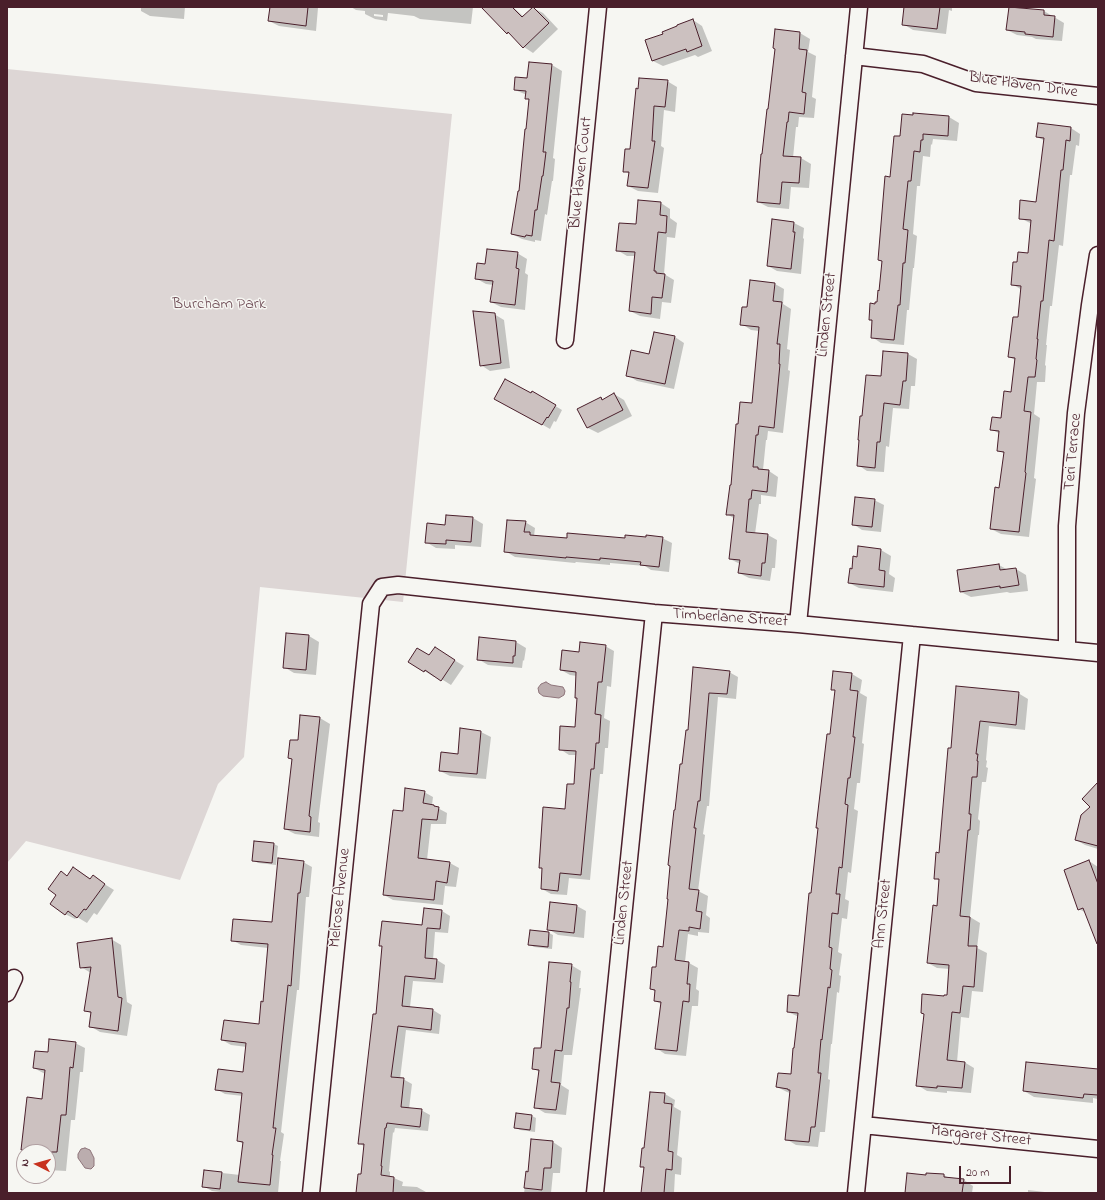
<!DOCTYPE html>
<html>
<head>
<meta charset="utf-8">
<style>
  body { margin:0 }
  #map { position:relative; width:1105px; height:1200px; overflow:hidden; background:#f6f6f2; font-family:"Indie Flower",sans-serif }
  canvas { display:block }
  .frame { position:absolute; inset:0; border:8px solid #4a1f2b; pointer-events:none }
  .north { position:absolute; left:16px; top:1144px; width:40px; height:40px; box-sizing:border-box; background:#f6f6f2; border:1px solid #b1a0a2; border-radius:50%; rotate:276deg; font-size:11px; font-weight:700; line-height:16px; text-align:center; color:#4a1f2b }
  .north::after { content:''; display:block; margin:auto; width:14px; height:18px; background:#c8321e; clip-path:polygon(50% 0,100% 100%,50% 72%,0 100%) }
  .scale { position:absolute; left:959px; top:1166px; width:52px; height:18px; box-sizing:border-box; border:2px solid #4a1f2b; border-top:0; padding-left:5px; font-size:12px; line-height:14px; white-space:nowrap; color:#4a1f2b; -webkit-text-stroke:3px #f6f6f2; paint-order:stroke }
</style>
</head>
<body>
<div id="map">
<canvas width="1105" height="1200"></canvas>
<div class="frame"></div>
<div class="north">N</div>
<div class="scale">20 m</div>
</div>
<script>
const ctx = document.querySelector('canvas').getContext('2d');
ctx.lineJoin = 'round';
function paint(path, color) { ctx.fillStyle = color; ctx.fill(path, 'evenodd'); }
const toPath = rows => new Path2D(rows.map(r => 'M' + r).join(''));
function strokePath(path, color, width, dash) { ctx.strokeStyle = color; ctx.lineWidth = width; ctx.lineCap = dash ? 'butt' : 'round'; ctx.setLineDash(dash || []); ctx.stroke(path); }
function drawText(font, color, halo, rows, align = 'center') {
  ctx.font = font + ' "Indie Flower",sans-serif'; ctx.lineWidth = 3; ctx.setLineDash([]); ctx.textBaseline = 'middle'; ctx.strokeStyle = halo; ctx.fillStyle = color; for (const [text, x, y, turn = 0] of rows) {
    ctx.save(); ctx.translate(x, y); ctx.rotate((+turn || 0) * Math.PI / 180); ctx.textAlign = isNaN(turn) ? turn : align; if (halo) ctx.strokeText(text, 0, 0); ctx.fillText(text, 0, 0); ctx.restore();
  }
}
const green = toPath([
  [7,69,452,114,403,602,260,587,244,757,218,784,180,880,26,841,7,863]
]);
const water = toPath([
  [546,682,551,685,563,687,565,691,564,695,559,698,543,696,539,693,538,688,541,684,546,682],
  [85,1148,90,1150,94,1158,94,1166,91,1169,85,1168,78,1158,78,1154,81,1149,85,1148]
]);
const shadow = toPath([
  [141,7,185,7,184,19,150,16,141,11],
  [271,7,316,7,318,8,316,31,279,26,269,21],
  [351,7,473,7,471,24,420,19,414,16,388,13,387,21,375,19,365,14,365,11,356,10],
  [374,14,383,15,383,17,374,16],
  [494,7,513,7,524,17,533,8,543,13,558,29,533,53,524,47,513,36,508,33,488,13],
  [905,7,952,7,952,11,949,10,946,34,913,30,903,24],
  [1044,11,1064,23,1062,41,1036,39,1032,37,1017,35,1007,30],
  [693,20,702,26,712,51,698,57,695,55,663,66,653,61,646,41,664,35],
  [776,30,800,33,810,39,808,52,816,56,812,97,816,99,814,118,799,117,798,127,796,127,793,158,801,158,811,164,809,188,791,187,789,209,768,207,758,202,776,49],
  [530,63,552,65,562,71,553,158,555,159,553,181,552,181,547,215,545,214,541,241,535,240,535,242,522,239,512,234,520,192,530,100,526,98,527,95,515,90,528,79],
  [667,81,677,87,675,112,664,110,661,146,664,148,658,193,638,191,628,186,630,174,624,171,631,150,637,90],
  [914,114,949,117,959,123,957,141,933,139,932,145,931,144,930,157,923,156,920,186,917,186,913,234,917,236,914,268,913,268,909,310,907,310,904,345,881,343,872,337,873,322,870,320,876,305,878,303,883,262,879,260,891,178,901,137,914,116],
  [1071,128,1080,134,1079,146,1076,145,1072,175,1070,175,1063,246,1059,245,1052,306,1050,306,1046,345,1047,345,1045,365,1046,366,1045,382,1037,382,1034,414,1040,418,1034,478,1036,479,1029,537,1001,534,991,529,1000,489,1005,454,998,450,1000,434,991,429,1002,419,1012,393,1015,360,1009,357,1019,318,1022,290,1012,284,1018,263,1029,254,1032,224,1020,218,1037,203,1045,141,1037,137],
  [661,203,670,209,670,218,677,223,675,238,667,237,664,274,674,280,671,303,662,302,660,319,640,316,630,311,636,256,627,256,617,250,637,225],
  [773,220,794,223,804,228,803,238,804,239,801,274,777,271,768,266],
  [517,253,527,259,525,273,528,275,525,310,501,307,491,302,493,285,486,284,477,279,486,265],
  [775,284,784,289,783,304,791,309,787,349,790,350,788,370,790,371,783,433,768,431,767,440,766,440,763,470,769,471,778,477,776,497,761,495,761,504,759,504,755,534,768,535,777,540,775,568,772,568,770,581,749,578,739,573,740,564,730,559,735,519,727,514,731,486,739,425,753,404,759,331,751,330,742,324,748,308],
  [494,314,504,320,510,368,490,371,481,365],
  [675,337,684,343,674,389,637,381,627,375,649,355],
  [884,352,908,354,917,359,915,386,911,386,909,409,893,408,889,447,886,446,884,472,867,471,858,465,882,377],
  [532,392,562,410,556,422,554,421,550,429,496,398,531,394],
  [614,394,624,400,632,416,598,433,588,428,579,410,601,399,603,400],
  [874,500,884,505,881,532,862,530,853,524],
  [447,516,473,518,483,524,481,547,455,545,455,549,436,548,426,542,446,526],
  [525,522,535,528,534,536,568,539,626,540,662,538,672,543,669,572,651,570,645,566,610,563,610,565,576,562,575,563,515,557,505,551],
  [859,547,881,550,891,556,889,574,895,578,893,592,859,588,849,583,858,558],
  [999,565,1008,570,1016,569,1026,575,1028,591,1010,593,1007,592,971,597,961,592],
  [287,634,309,636,319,642,316,675,294,673,284,667],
  [480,639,516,642,526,648,524,661,523,660,522,668,488,665,478,659],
  [605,646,614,651,611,687,607,686,604,718,610,721,608,748,605,748,603,774,600,774,590,880,569,878,567,895,551,894,542,889,543,869,540,867,566,810,575,785,577,755,569,755,560,749,576,729,578,699,577,676,570,675,561,670,580,653],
  [444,654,464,666,451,685,435,675,434,677,409,661],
  [694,668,729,672,738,677,736,699,718,697,709,806,707,806,703,834,705,835,698,891,708,896,706,915,710,918,709,933,698,932,698,936,688,934,685,962,689,963,698,968,696,989,699,991,698,1006,692,1006,686,1056,665,1054,656,1048,661,1004,655,1001,656,992,651,989,663,948,683,765,689,731],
  [834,672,852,674,862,680,860,693,867,697,862,743,864,744,860,783,857,783,854,809,858,811,851,873,848,872,845,899,849,901,847,919,842,918,838,952,842,954,839,975,841,976,839,993,837,992,832,1044,831,1044,828,1079,830,1080,825,1132,820,1132,818,1147,796,1145,786,1139,790,1093,787,1092,777,1087,792,1075,799,1017,788,1012,800,997,819,829,817,828,831,736,836,691,832,689],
  [957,687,1018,693,1028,699,1025,730,989,726,986,760,987,761,986,767,988,768,986,782,982,782,978,819,980,821,979,835,978,835,970,917,980,923,977,948,987,953,983,992,972,991,969,1018,961,1017,957,1062,964,1062,974,1068,971,1093,947,1091,947,1093,927,1091,917,1085,948,996,950,969,937,968,928,963,938,907,940,881,935,878,940,854,952,749],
  [320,718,330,724,318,822,320,823,319,837,295,834,285,829,293,760,289,758,299,741],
  [481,732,491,737,486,779,450,776,440,771,459,755],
  [1098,791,1098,849,1085,845,1076,840],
  [424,792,433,797,432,805,447,813,446,824,431,824,427,860,450,863,459,868,456,887,445,886,443,905,393,900,384,895,404,812],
  [255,842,274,844,278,846,276,865,258,863,253,860],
  [1089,861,1098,867,1098,927,1086,913,1079,909],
  [303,862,312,867,309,897,306,897,299,990,297,990,281,1132,284,1134,280,1161,281,1161,278,1193,229,1193,212,1191,203,1186,205,1171,240,1175,243,1144,238,1140,243,1096,225,1094,216,1089,244,1073,247,1047,231,1045,222,1040,260,1025,264,1003,268,948,241,945,232,940,273,923],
  [74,868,91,879,93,877,114,890,97,915,94,913,87,923,77,917,75,919,65,914,58,895,61,872,68,876],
  [577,906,586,911,584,938,558,935,548,929],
  [442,911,450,916,448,933,435,932,433,960,437,960,445,965,443,983,413,981,410,1007,433,1010,441,1015,439,1034,406,1030,400,1079,403,1079,412,1084,409,1109,421,1110,430,1115,428,1131,395,1128,394,1133,393,1132,389,1171,390,1172,390,1177,394,1178,403,1182,402,1186,417,1187,426,1192,425,1193,357,1193,362,1175,365,1147,359,1143,376,1016,383,947,380,945,423,926],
  [549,933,553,935,552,949,534,947,529,944],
  [111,939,121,945,127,1002,132,1005,127,1036,100,1032,90,1026,92,1014,85,1010,91,973,81,967],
  [571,965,581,971,579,988,581,988,572,1055,564,1055,561,1085,569,1090,566,1115,545,1113,535,1107,539,1072,533,1068,542,1050],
  [75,1043,85,1048,83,1072,80,1072,75,1120,71,1120,66,1171,48,1170,48,1152,27,1152,22,1149,43,1100,45,1074,34,1068,48,1053],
  [1098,1070,1098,1099,1093,1098,1093,1103,1034,1097,1024,1091],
  [651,1093,665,1094,675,1100,674,1107,681,1111,677,1155,682,1158,681,1175,675,1174,674,1193,643,1193,645,1168,641,1166,645,1150],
  [517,1114,532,1116,536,1118,535,1132,520,1130,515,1127],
  [532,1140,553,1142,562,1148,560,1173,553,1173,551,1193,524,1193,527,1172,529,1173],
  [927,1174,944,1175,950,1179,964,1180,973,1186,972,1193,906,1193,927,1176],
  [1028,1190,1053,1193,1028,1193]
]);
const building = toPath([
  [270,7,308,7,306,26,268,21,270,7],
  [481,7,512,7,522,17,533,7,549,23,523,48,508,32,507,34,481,7],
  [904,7,940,7,937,29,902,25,904,7],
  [1009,7,1044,10,1044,15,1055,16,1053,37,1025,34,1025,32,1006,30,1009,7],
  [693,19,702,46,687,52,686,49,652,61,645,40,663,34,662,32,677,26,677,25,693,19],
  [775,29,800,32,799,49,807,50,802,92,806,93,804,114,789,112,788,122,787,122,783,156,801,157,799,183,782,182,780,204,757,202,761,154,762,154,767,109,768,109,775,49,773,48,775,29],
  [529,62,552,64,543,152,546,152,543,176,542,176,537,210,535,210,532,236,526,235,525,237,511,234,518,191,519,191,525,129,526,129,529,99,525,99,526,91,514,90,515,77,527,78,529,62],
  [639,78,668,80,665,107,654,106,652,141,655,141,648,188,627,186,629,172,623,172,625,149,630,149,636,88,638,89,639,78],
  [913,113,949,116,948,136,923,134,923,140,921,140,920,152,914,151,911,181,908,181,903,229,908,230,905,263,903,263,900,305,898,305,894,340,871,338,872,320,869,320,870,303,875,304,875,302,877,302,878,290,879,291,882,261,878,260,885,176,890,177,894,136,900,136,902,114,913,115,913,113],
  [1038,123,1071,127,1070,141,1066,140,1063,170,1061,170,1054,241,1049,240,1043,301,1041,301,1037,339,1038,339,1036,359,1037,360,1035,377,1028,377,1024,411,1031,412,1025,472,1026,473,1019,532,990,529,995,487,999,488,1004,452,997,451,999,431,990,430,992,417,1001,418,1004,391,1011,392,1015,358,1008,357,1013,317,1018,317,1021,286,1011,285,1013,262,1017,262,1018,252,1028,253,1031,220,1019,219,1020,200,1036,202,1044,138,1036,137,1038,123],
  [638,200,661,202,660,215,667,216,666,233,658,232,654,271,656,271,656,273,665,274,662,298,652,297,651,314,629,311,635,252,616,251,619,223,636,224,638,200],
  [772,219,794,222,793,232,795,232,791,269,767,266,772,219],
  [487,249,518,252,516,268,519,269,515,305,490,302,493,281,475,279,477,263,485,264,487,249],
  [750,280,775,283,773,301,782,302,777,344,780,344,779,364,780,364,774,428,759,426,758,435,756,435,753,467,758,467,758,469,769,470,767,492,752,490,751,499,749,499,746,532,768,534,765,563,762,563,761,576,738,573,740,560,729,559,734,515,726,515,730,485,731,485,736,424,738,424,740,402,752,403,759,327,740,325,742,307,747,307,750,280],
  [473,311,495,313,501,363,480,366,473,311],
  [654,332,675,336,665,384,626,376,631,350,649,354,654,332],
  [883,351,908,353,906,381,903,381,900,405,884,403,880,442,877,442,875,468,857,466,859,440,858,440,860,416,862,416,866,375,881,376,883,351],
  [505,379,531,393,532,391,556,405,548,418,547,417,542,425,494,399,505,379],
  [614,393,623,410,587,428,577,409,601,397,602,400,614,393],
  [855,497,875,499,872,527,852,525,855,497],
  [446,515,473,517,471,542,446,540,446,544,425,543,427,523,445,525,446,515],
  [507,520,526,521,524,532,530,532,530,535,567,538,567,533,625,538,625,535,646,537,646,535,663,537,659,567,640,565,641,562,600,558,600,560,566,557,566,558,504,552,507,520],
  [858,546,881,549,879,570,885,571,884,587,848,583,850,568,852,569,853,556,857,557,858,546],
  [999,564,1000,570,1016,568,1019,585,1000,588,1000,586,960,592,957,570,999,564],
  [286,633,309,635,306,670,283,668,286,633],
  [479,637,516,641,515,656,513,656,513,663,477,660,479,637],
  [580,642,606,645,602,682,598,682,595,714,601,715,599,743,596,743,594,769,591,769,581,875,560,873,558,891,541,889,542,868,539,868,543,807,565,809,567,784,574,784,576,751,559,750,560,726,575,727,577,698,575,698,576,672,560,670,562,650,579,652,580,642],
  [435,647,455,660,441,681,425,670,424,672,408,662,417,648,429,655,435,647],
  [693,667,730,671,727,694,709,693,700,801,698,801,694,828,696,828,689,889,699,890,696,911,702,912,700,929,689,927,689,931,679,930,675,960,689,962,687,984,690,984,689,1002,683,1001,677,1051,655,1049,661,1002,654,1001,655,990,650,989,652,967,656,967,658,946,663,947,668,899,667,899,670,866,668,865,672,828,674,810,675,810,680,764,682,764,686,730,688,730,693,667],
  [833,671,852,673,850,690,858,691,853,737,855,737,850,778,848,778,845,804,848,805,842,868,839,867,836,894,840,894,838,914,832,913,829,947,832,948,830,969,832,970,830,988,828,987,822,1040,821,1039,818,1073,821,1073,815,1127,811,1127,809,1142,785,1140,790,1090,788,1090,788,1089,776,1087,778,1073,791,1074,793,1048,794,1048,798,1013,787,1012,788,995,799,996,809,893,811,893,818,828,816,828,827,734,830,734,835,690,831,690,833,671],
  [956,686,1019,692,1016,725,980,721,976,754,978,754,977,761,978,761,977,777,972,777,969,814,971,814,970,830,968,830,960,916,970,917,968,946,977,946,974,987,963,986,960,1013,952,1012,947,1060,965,1062,962,1088,937,1086,937,1088,916,1086,924,1014,921,1013,922,994,944,996,944,995,947,995,949,965,927,963,933,905,937,906,939,879,934,879,936,852,939,853,948,748,951,748,956,686],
  [300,715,320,717,309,816,311,817,310,832,284,829,292,759,288,758,290,740,298,740,300,715],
  [460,728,481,731,477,774,439,771,441,752,458,754,460,728],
  [1098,782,1098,846,1075,840,1081,815,1090,807,1082,799,1098,782],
  [405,788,425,791,423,803,434,805,434,806,439,807,437,820,422,819,418,858,450,862,447,883,436,881,434,900,383,895,393,810,403,811,405,788],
  [254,841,274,843,272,863,252,861,254,841],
  [278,858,304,861,300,893,298,893,291,986,288,985,273,1128,276,1128,272,1155,273,1155,270,1185,238,1182,243,1142,237,1141,242,1093,215,1090,218,1069,243,1072,246,1043,221,1040,224,1020,259,1024,261,1001,263,1002,268,944,231,941,233,919,272,922,278,858],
  [1089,860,1098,884,1098,944,1097,944,1083,908,1078,910,1064,870,1089,860],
  [73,867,90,879,93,875,105,884,86,910,84,909,77,918,68,911,65,915,50,904,56,895,48,889,61,871,67,876,73,867],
  [550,902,577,905,574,933,547,930,550,902],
  [424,908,442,910,440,929,427,928,425,958,437,959,435,979,405,976,402,1006,433,1009,431,1030,398,1026,391,1077,404,1078,401,1107,422,1109,420,1127,387,1123,386,1128,385,1128,381,1166,382,1166,381,1175,394,1177,393,1193,356,1193,358,1174,361,1174,364,1144,358,1144,373,1014,376,1014,382,946,379,946,382,921,422,925,424,908],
  [530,930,549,932,548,947,528,945,530,930],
  [112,938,118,997,122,998,118,1031,89,1027,91,1012,84,1011,91,967,80,968,77,943,112,938],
  [549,962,572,964,570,982,571,982,569,1008,567,1008,562,1051,555,1050,551,1082,560,1083,556,1110,534,1108,539,1070,532,1069,534,1048,541,1048,549,962],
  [49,1039,76,1042,73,1068,70,1067,66,1115,61,1115,57,1152,29,1152,29,1150,21,1150,27,1097,42,1099,45,1070,33,1068,35,1051,48,1052,49,1039],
  [1026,1062,1098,1069,1098,1095,1084,1094,1083,1098,1023,1091,1026,1062],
  [650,1092,665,1093,664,1103,672,1104,668,1151,673,1152,672,1170,666,1169,664,1193,641,1193,644,1167,640,1167,642,1148,644,1148,650,1092],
  [516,1113,532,1115,530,1130,514,1128,516,1113],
  [531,1139,553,1141,551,1168,544,1168,542,1190,524,1188,526,1171,528,1172,531,1139],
  [204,1170,222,1172,220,1189,202,1187,204,1170],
  [907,1173,926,1175,926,1173,944,1174,944,1177,964,1179,962,1193,905,1193,907,1173]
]);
const street = toPath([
  [854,56,923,64,976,83,1098,96],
  [565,340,598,7],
  [798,624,859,7],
  [1067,650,1067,526,1076,413,1090,305,1098,255],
  [7,993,14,978],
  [863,1125,1098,1149],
  [311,1193,371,604,382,587,398,585,654,613,798,624,1098,653],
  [595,1193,654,613],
  [856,1193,912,635]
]);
const streetNames = [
  ["Blue Haven Drive",1023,86,8],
  ["Blue Haven Court",582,173,-84],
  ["Linden Street",828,315,-84],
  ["Teri Terrace",1074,452,-85],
  ["Timberlane Street",730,619,4],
  ["Melrose Avenue",341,898,-84],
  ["Linden Street",625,903,-84],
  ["Ann Street",884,914,-84],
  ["Margaret Street",981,1137,6]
];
const parkNames = [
  ["Burcham Park",219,305]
];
paint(green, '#ddd6d5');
paint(water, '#bbadae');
strokePath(water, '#8e747a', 1);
paint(shadow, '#0003');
paint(building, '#ccc1c0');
strokePath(building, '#4a1f2b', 1);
strokePath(street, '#4a1f2b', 19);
strokePath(street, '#f6f6f2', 16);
drawText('16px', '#4a1f2b', '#f6f6f2', streetNames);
drawText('16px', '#6f4d56', '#f6f6f2', parkNames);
</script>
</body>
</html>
